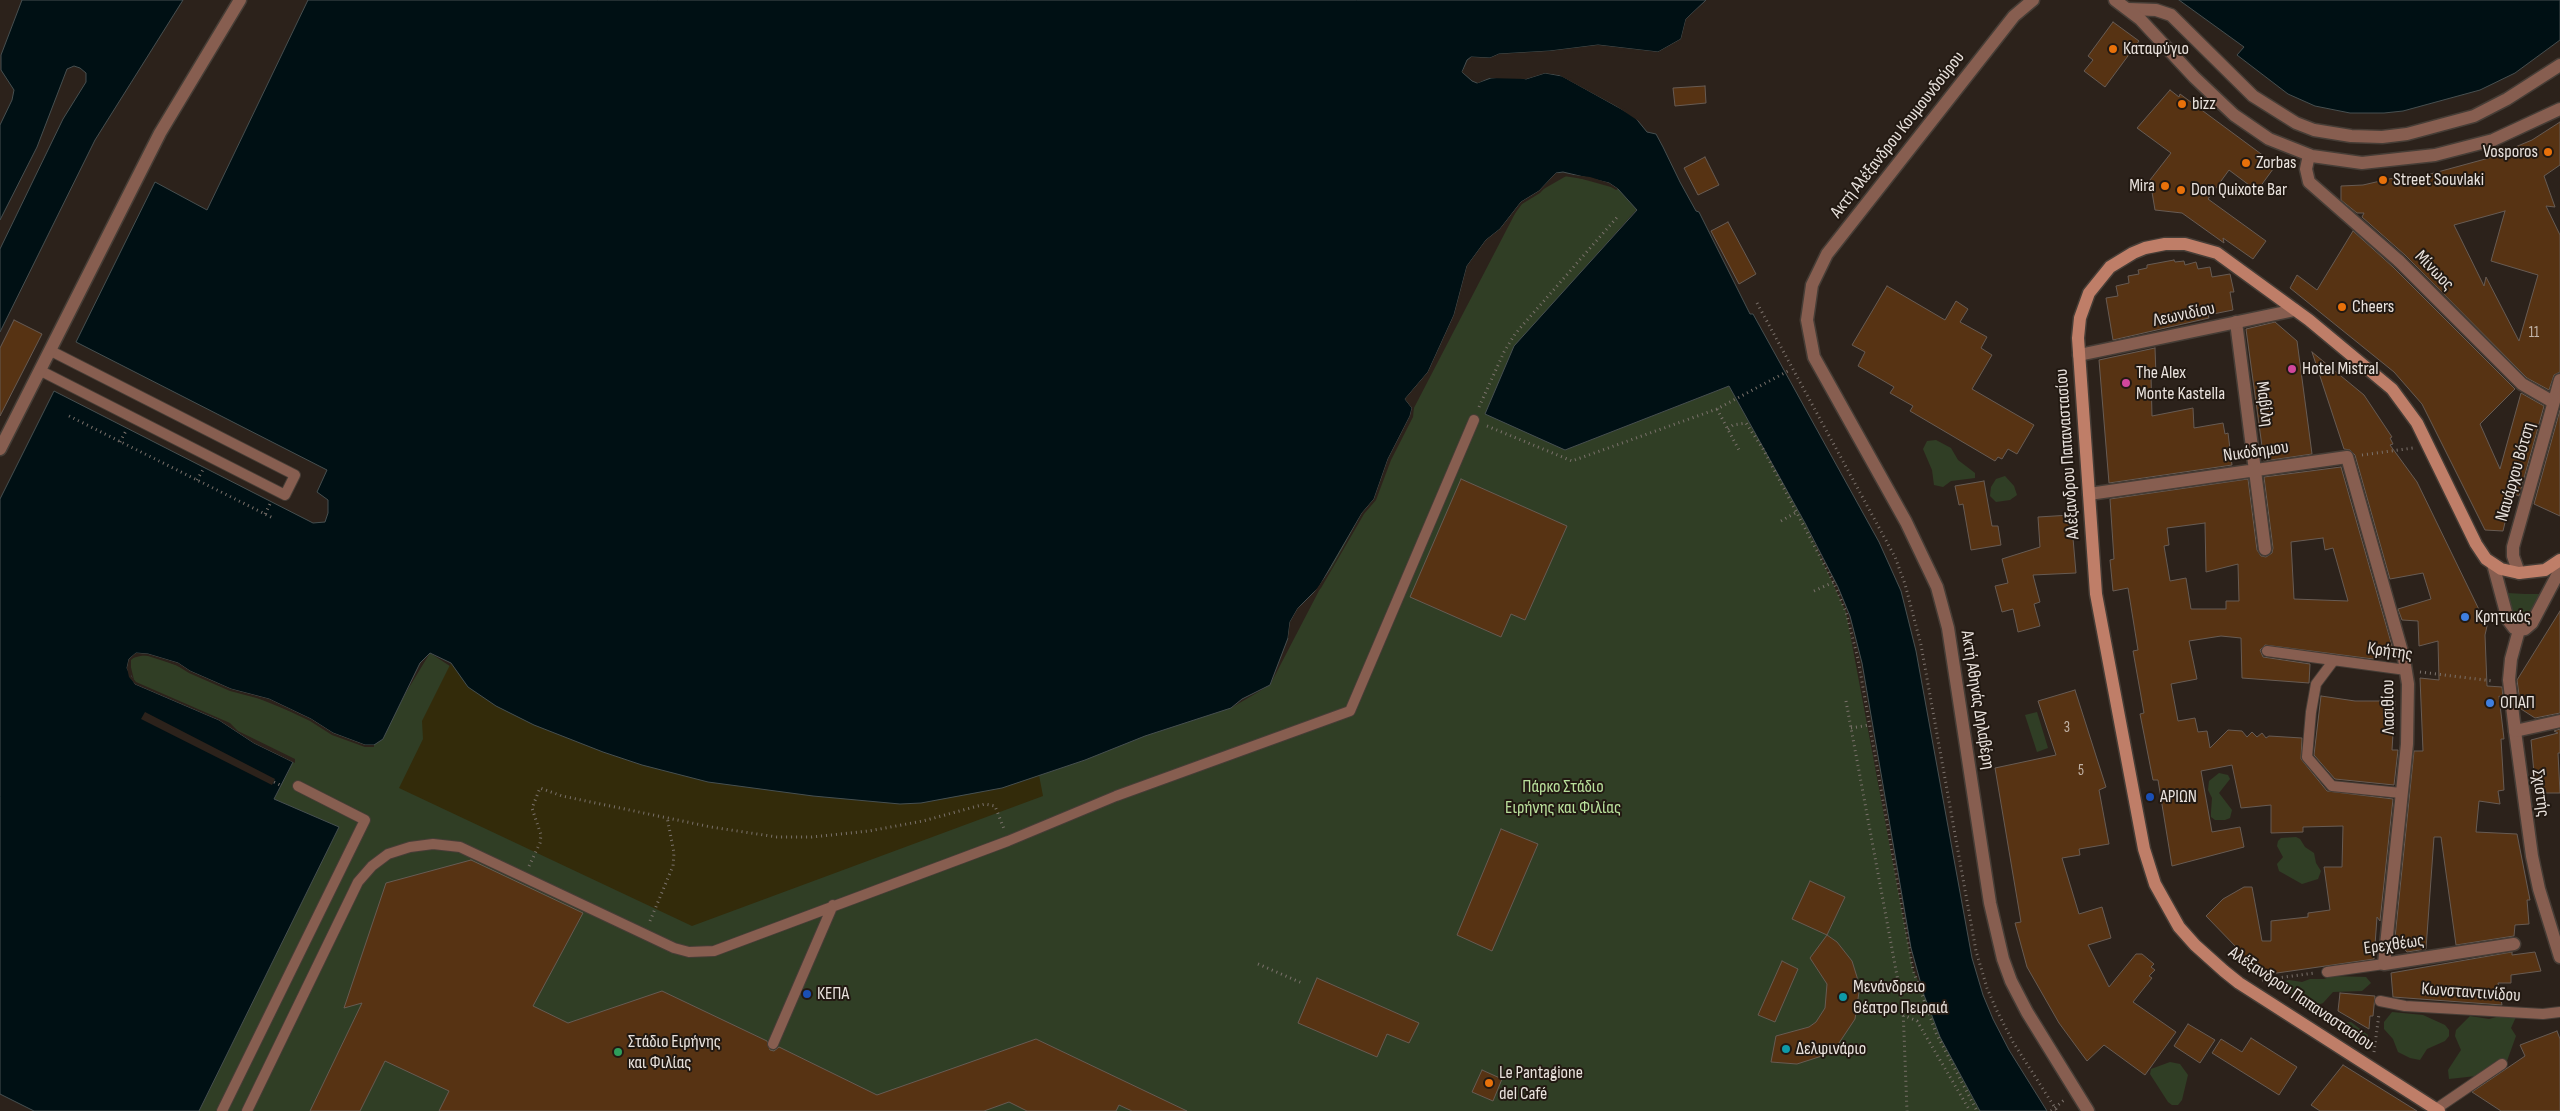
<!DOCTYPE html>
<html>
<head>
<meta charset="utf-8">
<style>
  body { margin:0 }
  canvas { display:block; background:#2c221b }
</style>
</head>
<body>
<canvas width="2560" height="1111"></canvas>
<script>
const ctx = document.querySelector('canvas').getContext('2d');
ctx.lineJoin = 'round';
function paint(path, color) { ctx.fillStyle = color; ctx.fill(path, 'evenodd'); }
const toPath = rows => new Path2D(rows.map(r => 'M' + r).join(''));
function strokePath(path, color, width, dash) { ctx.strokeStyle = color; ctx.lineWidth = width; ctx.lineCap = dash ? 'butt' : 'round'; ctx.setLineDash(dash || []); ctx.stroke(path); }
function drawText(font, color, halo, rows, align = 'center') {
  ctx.font = font + ' "Sofia Sans Condensed",sans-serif'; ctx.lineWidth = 4; ctx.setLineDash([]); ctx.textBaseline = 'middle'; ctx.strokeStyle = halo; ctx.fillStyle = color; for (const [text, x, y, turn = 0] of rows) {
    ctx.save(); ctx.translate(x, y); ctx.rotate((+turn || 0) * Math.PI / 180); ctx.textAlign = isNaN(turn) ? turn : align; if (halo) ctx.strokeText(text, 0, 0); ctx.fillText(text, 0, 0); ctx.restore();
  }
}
const green = toPath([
  [1568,175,1618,189,1637,209,1515,346,1565,450,1729,386,1805,523,1846,612,1913,970,1980,1111,198,1111,274,799,293,762,135,684,129,659,148,654,374,745,430,653,456,670,1231,708,1270,685,1521,202],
  [1936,440,1951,448,1958,460,1975,473,1975,478,1951,481,1943,487,1934,485,1932,470,1923,449,1927,441],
  [2005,476,2014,486,2017,495,2010,500,1996,502,1990,496,1991,487,1996,479],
  [2507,593,2525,594,2543,594,2526,622,2520,624,2515,621],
  [2037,712,2048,748,2037,752,2025,715],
  [2219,773,2228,775,2230,779,2219,793,2232,810,2230,818,2225,820,2215,820,2211,817,2211,812,2212,798,2208,790,2209,781],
  [2296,837,2300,839,2305,847,2314,853,2316,863,2321,871,2318,879,2302,884,2279,871,2277,864,2283,857,2277,846,2278,841,2281,838],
  [2332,976,2366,977,2371,983,2362,991,2333,992,2323,1003,2315,1006,2288,992,2283,985,2285,981,2289,980,2302,982,2310,979,2324,979],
  [2392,1012,2423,1015,2445,1025,2449,1030,2449,1036,2445,1041,2427,1049,2420,1060,2410,1058,2398,1052,2393,1039,2384,1029,2384,1022],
  [2504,1015,2516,1017,2511,1028,2516,1036,2507,1061,2496,1061,2476,1076,2449,1079,2448,1070,2461,1050,2455,1036,2456,1030,2470,1016,2489,1019],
  [2351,1022,2368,1035,2368,1042,2359,1039,2341,1026,2343,1023],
  [2170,1062,2180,1064,2188,1075,2182,1100,2178,1105,2172,1105,2168,1102,2150,1074,2151,1069]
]);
const sand = toPath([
  [451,663,468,687,496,706,534,725,642,765,708,782,813,796,900,804,921,803,977,793,1039,775,1043,796,692,926,399,788,423,739,422,721]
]);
const water = toPath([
  [22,0,183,0,95,140,0,332,0,249,63,119,86,82,86,73,80,68,74,66,67,69,37,147,0,220,0,125,12,100,14,90,1,70,1,55,22,0],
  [308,0,1706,0,1686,19,1681,39,1658,52,1598,45,1550,51,1499,54,1490,58,1471,57,1467,60,1462,72,1472,81,1477,83,1491,78,1515,76,1526,79,1545,73,1562,76,1634,116,1647,132,1656,134,1663,147,1680,182,1696,211,1699,212,1750,314,1753,314,1879,542,1901,591,1916,651,1972,958,1983,995,1993,1019,2009,1050,2047,1111,1980,1111,1940,1037,1924,995,1911,948,1862,663,1850,616,1838,587,1805,523,1729,386,1565,450,1485,414,1514,346,1637,210,1618,189,1609,183,1563,172,1556,173,1539,191,1521,202,1500,229,1486,240,1467,266,1454,315,1428,372,1405,399,1412,408,1410,416,1388,459,1374,499,1362,513,1319,587,1298,608,1290,622,1288,638,1270,685,1242,699,1231,708,1145,736,1085,760,1002,788,921,803,900,804,813,796,708,782,642,765,603,752,534,725,496,706,468,687,451,663,430,653,420,663,383,739,374,745,365,745,333,733,311,719,269,699,231,689,190,671,178,663,148,654,136,653,129,659,127,668,135,684,219,720,254,743,293,762,274,799,339,827,199,1111,34,1111,0,1094,0,499,54,391,313,523,325,522,328,513,328,500,317,492,327,470,76,342,155,182,207,210,308,0],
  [2179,0,2560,0,2560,40,2515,73,2480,90,2403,111,2384,113,2350,113,2315,106,2288,94,2237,55,2244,47,2179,0]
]);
const pier = toPath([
  [1707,0,1708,2,1688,20,1683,41,1659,54,1598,48,1550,54,1500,57,1490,60,1472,60,1465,69,1466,73,1477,80,1487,75,1515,73,1526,77,1545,71,1563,74,1635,114,1639,120,1645,123,1643,124,1616,106,1559,75,1545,73,1526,79,1488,78,1478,83,1462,72,1471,57,1490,58,1499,54,1550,51,1598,45,1658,52,1681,39,1686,19],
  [1556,173,1590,177,1609,183,1618,189,1616,190,1608,185,1590,180,1557,175,1540,193,1522,204,1502,231,1488,242,1479,252,1470,267,1456,316,1430,373,1408,399,1414,407,1413,417,1391,460,1376,500,1364,514,1321,588,1300,609,1292,623,1290,639,1288,638,1290,622,1298,608,1310,598,1331,569,1362,513,1374,499,1388,459,1410,416,1412,408,1405,399,1428,372,1454,315,1467,266,1486,240,1500,229,1521,202,1539,191],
  [136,653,148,654,178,663,190,671,231,689,269,699,311,719,333,733,365,745,374,745,374,747,365,747,332,735,310,721,268,701,230,691,189,673,176,665,148,656,137,655,131,660,131,676,136,682,230,723,238,731,295,759,295,763,254,743,219,720,135,684,129,677,127,668,129,659],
  [145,712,275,779,272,785,141,719]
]);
const building = toPath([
  [2113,22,2139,41,2105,87,2084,71,2093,60,2088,56,2113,22],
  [1705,86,1706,103,1675,106,1673,88,1705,86],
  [2170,90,2179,97,2180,94,2276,165,2257,191,2229,170,2208,199,2266,241,2253,259,2223,238,2224,243,2182,213,2155,210,2150,180,2171,153,2137,128,2170,90],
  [2560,122,2560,165,2544,176,2555,207,2546,206,2560,235,2560,372,2554,375,2549,390,2527,378,2405,255,2362,217,2364,213,2357,213,2341,200,2341,186,2363,185,2411,174,2412,179,2489,158,2532,140,2560,122],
  [2505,211,2491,261,2538,275,2519,341,2486,277,2484,286,2454,225,2505,211],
  [1705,157,1719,185,1698,195,1684,168,1705,157],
  [1728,222,1756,274,1739,284,1711,231,1728,222],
  [2353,231,2393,267,2515,389,2480,424,2500,469,2521,393,2544,406,2519,496,2512,493,2503,531,2485,530,2422,404,2394,372,2290,288,2297,275,2317,290,2353,231],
  [2174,260,2175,262,2184,261,2185,265,2196,262,2198,269,2210,267,2212,277,2230,274,2234,292,2230,292,2233,310,2208,315,2209,318,2113,340,2106,298,2118,296,2116,286,2129,283,2128,276,2139,274,2138,270,2147,268,2147,265,2174,260],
  [1887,286,1945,320,1956,301,1968,309,1960,322,1987,337,1981,348,1992,355,1972,389,2034,425,2017,454,2008,449,2002,459,1998,457,1995,461,1910,411,1913,406,1890,393,1894,387,1858,366,1865,352,1852,345,1887,286],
  [14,320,42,334,0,416,0,348,14,320],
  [2275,322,2297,341,2312,454,2264,461,2246,329,2275,322],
  [2155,348,2156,376,2151,376,2152,416,2193,408,2194,428,2223,423,2225,434,2228,433,2232,465,2109,483,2099,360,2155,348],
  [2312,352,2364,395,2392,437,2390,438,2393,444,2390,445,2417,482,2487,626,2485,635,2487,686,2502,687,2503,698,2499,696,2504,739,2501,739,2504,790,2498,791,2500,804,2479,801,2476,832,2517,834,2530,900,2527,900,2529,924,2515,925,2514,936,2456,945,2441,837,2434,837,2426,949,2407,952,2395,938,2414,751,2423,751,2420,678,2439,680,2438,641,2419,646,2418,621,2402,620,2398,609,2431,599,2423,573,2390,579,2355,455,2350,450,2344,449,2312,352],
  [2560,410,2560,516,2534,504,2560,410],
  [2341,467,2394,653,2373,659,2265,645,2260,650,2263,657,2310,664,2309,683,2242,678,2241,638,2221,636,2189,641,2197,679,2171,684,2178,721,2195,718,2198,732,2207,731,2210,748,2228,730,2242,731,2247,737,2252,732,2257,737,2262,733,2266,738,2269,736,2302,738,2301,759,2327,791,2393,799,2380,921,2377,917,2374,959,2270,974,2270,971,2256,973,2232,955,2238,949,2206,916,2223,899,2244,887,2252,887,2262,941,2271,941,2271,921,2308,917,2308,913,2330,910,2324,867,2342,867,2343,826,2303,827,2303,832,2271,833,2271,805,2241,808,2232,765,2201,771,2212,832,2240,827,2244,847,2172,866,2158,780,2153,780,2140,714,2144,713,2133,651,2138,650,2128,588,2113,591,2110,560,2114,559,2110,499,2248,479,2257,550,2261,556,2266,557,2272,553,2273,548,2264,477,2341,467],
  [2205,523,2206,572,2238,564,2239,601,2226,601,2226,609,2191,609,2186,578,2170,581,2164,546,2169,545,2167,528,2205,523],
  [2323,538,2325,550,2333,548,2348,601,2294,599,2291,542,2323,538],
  [1461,479,1567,526,1525,620,1511,614,1501,637,1410,597,1461,479],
  [1984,481,1992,526,1998,526,2001,545,1971,550,1963,504,1959,505,1955,486,1984,481],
  [2071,515,2076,573,2033,575,2040,602,2034,604,2040,626,2018,632,2013,609,2002,612,1995,586,2008,583,2002,559,2040,547,2038,517,2071,515],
  [2560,611,2560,713,2535,718,2521,709,2517,680,2560,611],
  [2075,690,2106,787,2099,790,2109,844,2079,849,2080,855,2062,858,2079,914,2102,907,2111,938,2088,945,2109,987,2136,954,2142,954,2154,964,2151,967,2155,970,2149,976,2152,978,2133,1002,2176,1032,2145,1075,2104,1045,2087,1061,2059,1023,2027,967,2015,923,2021,922,1995,768,2056,755,2038,701,2075,690],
  [2321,696,2355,701,2395,701,2392,750,2398,750,2394,785,2335,779,2314,755,2321,696],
  [2560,729,2560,753,2558,753,2560,793,2539,793,2538,783,2535,784,2531,740,2558,733,2554,731,2560,729],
  [1501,829,1538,844,1492,951,1457,935,1501,829],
  [471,860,583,913,533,1006,568,1023,662,991,767,1041,770,1050,774,1051,779,1047,877,1095,1036,1039,1187,1111,1132,1111,1119,1105,1116,1111,1027,1111,1009,1102,984,1111,439,1111,449,1091,385,1061,360,1111,310,1111,362,1003,344,1008,386,883,471,860],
  [1810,881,1845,897,1827,935,1792,919,1810,881],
  [1827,935,1837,942,1852,961,1857,977,1859,992,1855,1019,1839,1043,1825,1055,1797,1064,1771,1062,1776,1036,1809,1027,1816,1022,1825,1008,1827,984,1810,958,1827,935],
  [2512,952,2512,955,2535,952,2541,971,2511,975,2511,983,2498,983,2502,1005,2393,997,2391,973,2512,952],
  [1782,961,1798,969,1775,1022,1758,1015,1782,961],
  [1317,978,1419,1023,1409,1043,1387,1034,1377,1057,1298,1023,1317,978],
  [2340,993,2375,996,2373,1016,2370,1016,2369,1029,2338,1011,2340,993],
  [2188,1024,2215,1040,2200,1063,2174,1046,2188,1024],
  [2557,1031,2560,1039,2560,1111,2501,1111,2472,1092,2525,1056,2520,1045,2557,1031],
  [2251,1038,2297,1067,2279,1095,2212,1053,2221,1039,2242,1052,2251,1038],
  [2343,1065,2417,1111,2320,1111,2311,1105,2343,1065],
  [1482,1070,1502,1079,1493,1101,1472,1092,1482,1070]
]);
const path = toPath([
  [1757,303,1895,557,1905,584,1921,645,1976,951,1987,988,1997,1011,2013,1042,2057,1111],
  [1479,407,1504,352,1515,334,1619,215],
  [1717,409,1740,452],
  [69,416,273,518],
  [1487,426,1572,461,1717,409,1790,370],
  [1728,429,1733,425,1746,423,1763,449,1834,583,1846,612,1858,659,1913,970,1936,1033,1977,1111],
  [120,442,127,429],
  [2362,455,2413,448],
  [197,480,204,468],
  [265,514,271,502],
  [1781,521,1797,512],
  [1814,591,1834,582],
  [2420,672,2493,681],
  [1846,701,1903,1008,1907,1111],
  [1851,728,1869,725],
  [274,782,280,785],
  [529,866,540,843,541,835,532,808,540,788,562,796,711,827,777,837,812,837,869,831,923,821,985,804,995,806,1004,829],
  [650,921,673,866,674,853,667,817],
  [1258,964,1302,983],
  [2262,980,2315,973],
  [1903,1015,1917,1021,1970,1111],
  [2374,1052,2379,1014],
  [2051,1111,2064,1100]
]);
const service = toPath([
  [41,371,285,495,295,475,51,351],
  [2267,651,2406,670],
  [2334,660,2316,684,2311,712,2307,757,2332,786,2401,793],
  [2327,972,2384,964],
  [2380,1001,2405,1006,2543,1014,2560,1012],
  [773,1044,833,905],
  [2436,1109,2502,1064],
  [222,1111,365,820,298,786],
  [247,1111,358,882,372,866,388,854,410,847,433,844,460,847,674,948,689,952,714,951,1008,841,1116,796,1350,711,1474,420]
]);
const pedestrian = toPath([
  [2128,9,2156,10,2171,15,2253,96,2296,123,2314,130,2351,136,2382,137,2407,134,2474,116,2507,99,2560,65],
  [2399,261,2522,384,2553,402],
  [2515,731,2532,856,2539,889,2560,957]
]);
const minor = toPath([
  [2309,155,2306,169,2309,182,2399,261],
  [2236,322,2265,549],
  [0,449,160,133,240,0],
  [2089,494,2347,457,2404,659,2408,684,2407,744,2384,964,2514,944],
  [2493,564,2508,620,2514,628,2519,630,2525,629,2532,623,2560,570],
  [2519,573,2513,556,2513,547,2560,380],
  [2519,630,2511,659,2509,680,2515,731,2560,721]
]);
const tertiary = toPath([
  [2033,0,2014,16,1827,254,1812,285,1807,320,1814,357,1906,522,1937,587,1948,628,1990,903,2003,959,2011,981,2027,1012,2088,1111],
  [2115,0,2140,19,2194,77,2234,115,2269,139,2312,156,2362,163,2435,155,2493,140,2560,109],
  [2079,355,2295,310]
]);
const secondary = toPath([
  [2439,1111,2239,983,2224,971,2195,945,2179,927,2155,884,2144,849,2096,594,2078,338,2080,318,2089,293,2110,267,2133,253,2145,248,2165,244,2185,244,2217,253,2309,320,2392,389,2417,423,2476,544,2486,559,2501,569,2519,573,2545,570,2560,560]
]);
const markers = [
  [2113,49,5,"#e8710a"],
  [2182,104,5,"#e8710a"],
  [2548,152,5,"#e8710a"],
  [2246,163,5,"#e8710a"],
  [2383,180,5,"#e8710a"],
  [2165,186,5,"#e8710a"],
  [2181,190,5,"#e8710a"],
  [2342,307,5,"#e8710a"],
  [2292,369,5,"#d1479c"],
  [2126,383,5,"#d1479c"],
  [2465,617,5,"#3f7fe0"],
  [2490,703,5,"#3f7fe0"],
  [2150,797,5,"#1a4fb4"],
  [807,994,5,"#1a4fb4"],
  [1843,997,5,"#0f9aa8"],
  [1786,1049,5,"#0f9aa8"],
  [618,1052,5,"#2e9e5b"],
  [1489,1083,5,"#e8710a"]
];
const numberNames = [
  ["11",2534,333],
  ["3",2067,728],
  ["5",2081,771]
];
const poiNames = [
  ["Καταφύγιο",2123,49],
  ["bizz",2192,104],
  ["Vosporos",2538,152,"right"],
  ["Zorbas",2256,163],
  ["Street Souvlaki",2393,180],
  ["Mira",2155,186,"right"],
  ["Don Quixote Bar",2191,190],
  ["Cheers",2352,307],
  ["Hotel Mistral",2302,369],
  ["The Alex",2136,373],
  ["Monte Kastella",2136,394],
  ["Κρητικός",2475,617],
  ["ΟΠΑΠ",2500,703],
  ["ΑΡΙΩΝ",2160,797],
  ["Μενάνδρειο",1853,987],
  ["Θέατρο Πειραιά",1853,1008],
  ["ΚΕΠΑ",817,994],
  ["Στάδιο Ειρήνης",628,1042],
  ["και Φιλίας",628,1063],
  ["Δελφινάριο",1796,1049],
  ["Le Pantagione",1499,1073],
  ["del Café",1499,1094]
];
const streetNames = [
  ["Ακτή Αλέξανδρου Κουμουνδούρου",1898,135,-52],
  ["Μίνωος",2434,271,46],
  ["Λεωνιδίου",2184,315,-12],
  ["Μαβίλη",2264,404,83],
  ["Νικόδημου",2256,452,-8],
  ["Αλέξανδρου Παπαναστασίου",2068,454,-94],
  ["Ναυάρχου Βότση",2516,472,-74],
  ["Κρήτης",2390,652,8],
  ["Ακτή Αθηνάς Δηλαβέρη",1977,700,81],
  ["Λασιθίου",2389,707,-91],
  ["Σχιστής",2540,793,83],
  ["Ερεχθέως",2394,945,-8],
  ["Κωνσταντινίδου",2471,993,4],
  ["Αλέξανδρου Παπαναστασίου",2301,999,34]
];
const parkNames = [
  ["Πάρκο Στάδιο",1563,787],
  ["Ειρήνης και Φιλίας",1563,808]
];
paint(green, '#303e25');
paint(sand, '#332b0a');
paint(water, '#001014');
strokePath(water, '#464f50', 1);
paint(pier, '#2c221b');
paint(building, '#573313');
strokePath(building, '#675b53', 1);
strokePath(service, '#463d36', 12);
strokePath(pedestrian, '#463d36', 15);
strokePath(minor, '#463d36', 15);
strokePath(tertiary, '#463d36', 15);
strokePath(secondary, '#463d36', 15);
strokePath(path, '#7b726c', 3, [1, 4]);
strokePath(service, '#875e50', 10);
strokePath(pedestrian, '#875e50', 12);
strokePath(minor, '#875e50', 12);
strokePath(tertiary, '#875e50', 12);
strokePath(secondary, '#bf7e68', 12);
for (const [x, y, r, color] of markers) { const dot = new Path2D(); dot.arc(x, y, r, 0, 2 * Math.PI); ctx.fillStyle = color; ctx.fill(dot); strokePath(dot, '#221912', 2); }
drawText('15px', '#c4b6aa', null, numberNames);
drawText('18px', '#e9e2dd', '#221912', poiNames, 'left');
drawText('18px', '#e9e2dd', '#221912', streetNames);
drawText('18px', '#b9e09c', '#221912', parkNames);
</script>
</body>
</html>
